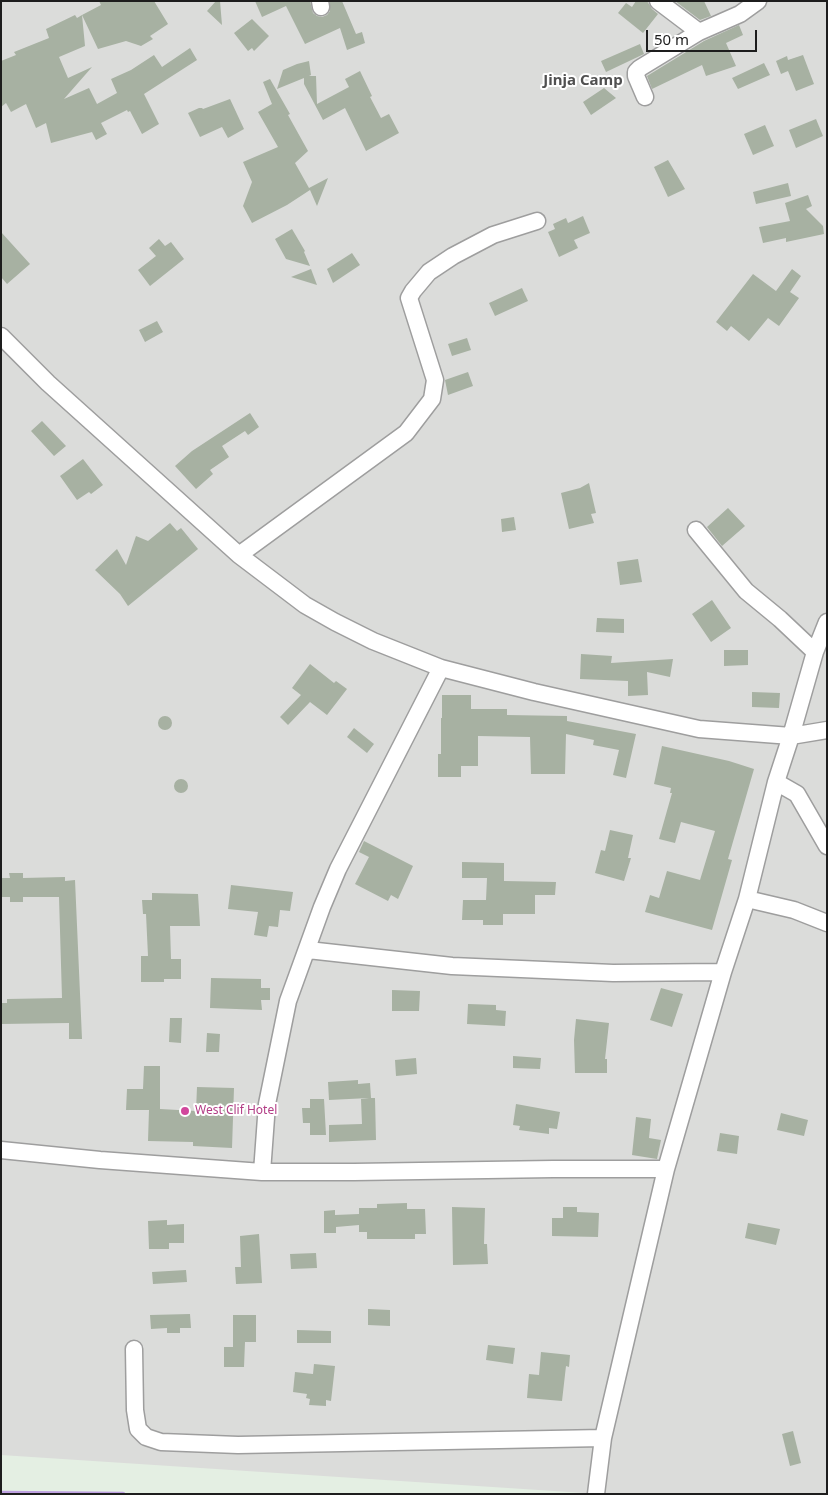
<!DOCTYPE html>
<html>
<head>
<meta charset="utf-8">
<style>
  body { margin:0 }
  #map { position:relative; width:828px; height:1495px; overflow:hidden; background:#e4efe3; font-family:"Noto Sans",sans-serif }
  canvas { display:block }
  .frame { position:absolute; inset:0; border:2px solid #1d1d1d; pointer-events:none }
  .scale { position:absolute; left:646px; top:30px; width:111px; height:22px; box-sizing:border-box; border:2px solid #1d1d1d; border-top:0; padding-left:6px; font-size:15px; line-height:18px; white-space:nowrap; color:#1d1d1d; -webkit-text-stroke:4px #fff; paint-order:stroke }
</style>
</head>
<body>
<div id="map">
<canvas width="828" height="1495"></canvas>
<div class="frame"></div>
<div class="scale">50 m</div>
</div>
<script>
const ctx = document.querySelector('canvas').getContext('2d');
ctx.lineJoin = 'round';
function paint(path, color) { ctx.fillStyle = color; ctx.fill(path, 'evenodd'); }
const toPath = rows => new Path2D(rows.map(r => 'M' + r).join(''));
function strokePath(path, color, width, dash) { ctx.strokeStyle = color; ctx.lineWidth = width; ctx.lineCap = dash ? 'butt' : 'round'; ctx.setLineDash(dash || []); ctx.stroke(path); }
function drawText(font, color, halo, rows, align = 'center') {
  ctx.font = font + ' "Noto Sans",sans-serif'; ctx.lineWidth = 4; ctx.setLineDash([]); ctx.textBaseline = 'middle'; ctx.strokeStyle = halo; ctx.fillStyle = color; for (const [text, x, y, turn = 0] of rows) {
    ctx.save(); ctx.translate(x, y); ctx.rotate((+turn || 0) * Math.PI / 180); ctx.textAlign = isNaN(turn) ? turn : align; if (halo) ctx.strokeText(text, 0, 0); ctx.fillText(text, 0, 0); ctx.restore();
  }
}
const residential = toPath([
  [1,1,827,1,827,1494,600,1494,1,1455]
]);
const stream = toPath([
  [1,1493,123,1494]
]);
const building = toPath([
  [99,1,154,1,168,24,150,36,153,39,141,46,126,41,98,49,82,15,101,5],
  [216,1,220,1,222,25,207,11],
  [255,1,310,1,313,13,317,16,322,17,327,15,330,11,330,1,342,1,356,34,362,32,365,43,347,50,340,28,305,44,286,6,262,17],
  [636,1,647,1,652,9,658,14,643,33,618,13,626,3,632,7],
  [675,1,704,1,711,16,700,20],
  [75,15,77,18,82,15,85,46,59,57,68,78,92,67,64,99,89,88,97,104,117,93,111,79,131,70,154,55,162,67,190,48,197,60,144,94,159,124,142,134,130,111,128,112,127,110,101,123,107,134,96,140,92,132,51,143,46,123,36,128,26,104,11,112,6,103,1,107,1,61,16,55,14,52,49,38,46,29],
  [252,19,269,36,254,51,252,48,248,51,234,33],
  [739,25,743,35,726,43,736,66,706,76,702,65,652,89,647,76,704,41],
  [640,44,644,54,606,72,601,61],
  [803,55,814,84,796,91,788,71,781,74,776,61,787,56,788,60],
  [309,61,311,75,309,76,316,76,317,104,349,87,345,79,360,71,372,96,370,97,381,118,389,114,399,133,366,151,345,108,323,120,304,84,304,78,277,89,283,70,297,64],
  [764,63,770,75,738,89,732,78],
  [270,79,290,114,288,115,308,151,295,163,309,188,328,178,317,206,310,190,287,205,252,223,243,206,252,182,243,162,278,147,258,112,272,104,263,82],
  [604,88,616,98,591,115,583,102],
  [230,99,244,129,228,138,222,127,200,137,188,113,199,108,202,108,203,109],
  [816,119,823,136,796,148,789,130],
  [765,125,774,146,753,155,744,134],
  [668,160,685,189,668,197,654,167],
  [788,183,791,196,756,204,753,192],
  [808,195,812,206,806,209,823,226,824,234,786,242,786,238,763,243,759,227,790,221,785,203],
  [583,216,590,233,574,240,578,248,559,257,548,232,555,229,553,224,566,218,568,223],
  [292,229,305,251,304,252,310,266,286,259,275,239],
  [1,232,30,264,7,284,1,277],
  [159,239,165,246,171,242,184,259,150,286,138,270,156,256,149,248],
  [352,253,360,265,333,283,327,269],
  [311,269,317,285,291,277],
  [792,269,801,276,790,292,799,298,779,326,768,318,749,341,731,326,727,331,716,322,753,274,776,291],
  [522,288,528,301,495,316,489,303],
  [157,321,163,332,145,342,139,330],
  [467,338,471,350,452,356,448,344],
  [468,372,473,386,448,395,445,380],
  [250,413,259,427,248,435,245,431,222,446,229,457,210,470,213,474,196,489,175,466,192,451],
  [42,421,66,446,54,456,31,431],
  [83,459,103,485,91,494,89,492,77,500,60,476],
  [589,483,596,513,591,514,594,523,569,529,561,493,580,488],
  [728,508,745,526,722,546,707,527],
  [514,517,516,530,502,532,501,519],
  [170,523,177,531,181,528,198,549,128,606,120,594,95,570,117,549,126,565,136,536,148,541],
  [638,559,642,582,620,585,617,562],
  [712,600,731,628,711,642,692,614],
  [597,618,624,619,624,633,596,632],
  [724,650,748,650,748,665,724,666],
  [581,654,612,656,611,663,673,659,670,677,647,672,648,695,628,696,628,681,580,679],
  [310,664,334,683,336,681,347,689,327,715,310,702,288,725,280,717,301,695,292,688],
  [752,692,780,693,779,708,752,707],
  [442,695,471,695,471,709,507,709,507,715,567,716,567,721,636,734,626,778,613,775,619,750,593,745,594,740,566,734,565,774,531,774,530,737,478,736,478,766,461,766,461,777,438,777,438,754,441,754,441,718,442,718],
  '158 723a7 7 0 1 1 14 0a7 7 0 1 1-14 0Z',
  [354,728,374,744,367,753,347,737],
  [662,746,729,761,754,769,728,859,732,860,712,930,645,912,650,895,659,898,667,871,700,880,715,831,681,822,675,843,659,839,672,793,670,793,671,788,654,784],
  '174 786a7 7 0 1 1 14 0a7 7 0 1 1-14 0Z',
  [610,830,633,835,628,858,631,858,624,881,595,873,601,850,605,851],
  [364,841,413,866,398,899,391,895,388,901,355,884,369,857,359,852],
  [462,862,504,863,504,881,556,882,555,895,535,895,535,914,503,914,503,925,483,925,483,920,462,920,463,900,486,900,487,878,462,878],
  [9,873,23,873,23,878,65,877,65,881,75,880,82,1039,69,1039,69,1023,1,1024,1,1003,7,1003,7,999,62,998,59,897,23,897,23,902,10,902,10,897,1,897,1,878,10,878],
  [231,885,293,892,290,911,280,910,278,927,269,926,267,937,254,935,258,912,228,909],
  [152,893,198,894,200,926,170,926,171,959,181,959,181,979,164,979,164,982,141,982,141,956,148,956,146,914,143,914,142,900,152,900],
  [211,978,261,979,261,988,270,988,270,1000,261,1000,262,1010,210,1008],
  [661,988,683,994,672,1027,650,1020],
  [392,990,420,991,419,1011,392,1011],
  [468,1004,496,1005,496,1010,506,1011,505,1026,467,1024],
  [170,1018,182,1018,181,1043,169,1042],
  [576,1019,609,1023,605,1059,607,1059,607,1073,575,1073,574,1040],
  [207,1033,220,1034,219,1052,206,1052],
  [513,1056,541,1058,540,1069,513,1068],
  [416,1058,417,1074,396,1076,395,1060],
  [144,1066,160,1066,160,1109,196,1111,197,1087,234,1088,232,1148,193,1146,193,1142,148,1141,149,1110,126,1110,127,1089,143,1089],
  [358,1080,358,1084,370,1083,371,1098,375,1098,376,1140,329,1142,329,1125,362,1124,361,1099,369,1098,329,1100,328,1082],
  [310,1099,324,1099,326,1135,310,1135,310,1123,303,1123,302,1108,310,1108],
  [516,1104,560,1112,557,1129,549,1128,549,1134,519,1130,520,1126,513,1125],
  [781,1113,808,1120,804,1136,777,1130],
  [636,1117,651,1119,649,1138,661,1140,657,1159,632,1155],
  [720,1133,739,1136,737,1154,717,1151],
  [407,1203,407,1209,425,1209,426,1234,415,1234,415,1239,367,1239,367,1232,359,1232,359,1225,336,1227,336,1233,324,1233,324,1211,335,1210,335,1215,359,1214,359,1208,377,1208,377,1204],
  [452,1207,485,1208,484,1244,487,1244,488,1264,453,1265],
  [563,1207,577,1207,577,1212,599,1213,598,1237,552,1236,552,1218,563,1218],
  [167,1220,167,1225,184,1224,184,1243,169,1243,169,1249,149,1249,148,1221],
  [748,1223,780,1229,776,1245,745,1238],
  [259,1234,262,1283,236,1284,235,1267,241,1267,240,1236],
  [316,1253,317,1268,291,1269,290,1254],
  [186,1270,187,1282,153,1284,152,1272],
  [368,1309,390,1310,390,1326,368,1325],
  [190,1314,191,1328,180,1328,180,1333,167,1333,167,1328,151,1329,150,1315],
  [233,1315,256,1315,256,1342,245,1342,244,1367,224,1367,224,1347,233,1347],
  [297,1330,331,1331,331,1343,297,1343],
  [488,1345,515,1348,513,1364,486,1360],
  [541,1352,570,1355,569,1367,566,1366,562,1401,527,1398,529,1374,539,1375],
  [314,1364,335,1366,331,1401,326,1400,326,1406,309,1405,310,1399,306,1398,307,1394,293,1392,295,1372,313,1374],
  [793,1431,801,1463,790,1466,782,1434]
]);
const minor = toPath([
  [320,1,321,7],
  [658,1,699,32],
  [645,97,636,76,636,72,640,68,699,32,740,14,758,1],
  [1,336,48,383,239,555,305,605,335,622,373,641,441,668,534,692,699,729,791,736,827,730],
  [696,530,746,591,780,619,815,652],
  [239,555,406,433,432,399,435,380,409,298,413,291,429,272,453,256,493,235,537,221],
  [776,782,797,794,827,846],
  [747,899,794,910,827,923],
  [308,950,452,966,613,973,723,972],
  [1,1150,100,1160,262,1172,354,1172,553,1169,666,1169],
  [262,1172,267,1104,288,1001,322,907,338,869,441,668],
  [134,1349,135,1410,138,1429,146,1437,161,1442,238,1445,603,1438],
  [596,1494,603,1438,666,1169,723,972,747,899,776,782,791,736,815,652,827,622]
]);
const markers = [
  [185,1111,5,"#d1479c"]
];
const hotelNames = [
  ["West Clif Hotel",195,1111]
];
const quarterNames = [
  ["Jinja Camp",583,81]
];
paint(residential, '#dbdcda');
strokePath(stream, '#bda0e0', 4.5);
paint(building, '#a7b1a2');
strokePath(minor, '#9e9e9e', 19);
strokePath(minor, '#fff', 16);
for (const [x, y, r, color] of markers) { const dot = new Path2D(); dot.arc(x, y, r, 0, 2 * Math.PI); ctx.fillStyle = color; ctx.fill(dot); strokePath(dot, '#fff', 2); }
drawText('12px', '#b23c85', '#fff', hotelNames, 'left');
drawText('bold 15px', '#505050', '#fff', quarterNames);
</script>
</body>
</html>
